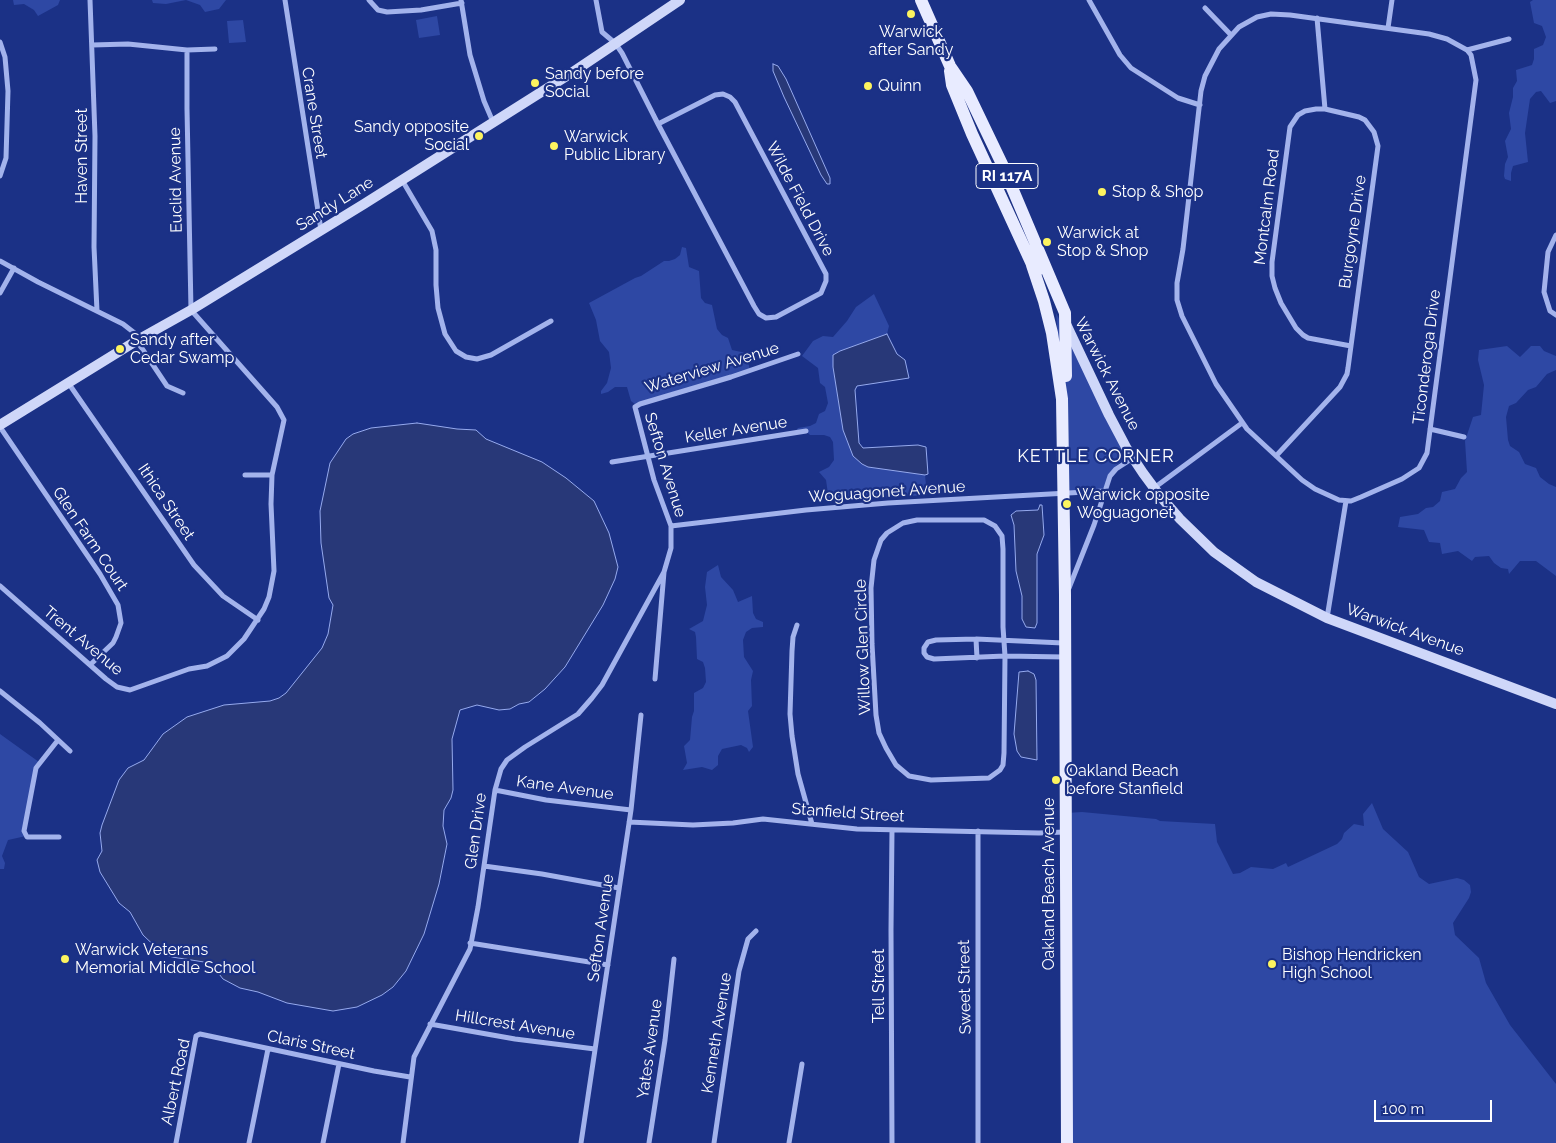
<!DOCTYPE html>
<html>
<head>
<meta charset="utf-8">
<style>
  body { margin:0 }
  #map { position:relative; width:1556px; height:1143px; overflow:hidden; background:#1b3186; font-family:Raleway,sans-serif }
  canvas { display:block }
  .scale { position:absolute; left:1374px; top:1100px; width:118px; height:22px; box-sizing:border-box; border:2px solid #fff; border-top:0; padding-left:6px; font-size:15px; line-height:18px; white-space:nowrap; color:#fff; -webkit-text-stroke:4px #1b3186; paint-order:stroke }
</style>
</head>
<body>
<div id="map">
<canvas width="1556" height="1143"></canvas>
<div class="scale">100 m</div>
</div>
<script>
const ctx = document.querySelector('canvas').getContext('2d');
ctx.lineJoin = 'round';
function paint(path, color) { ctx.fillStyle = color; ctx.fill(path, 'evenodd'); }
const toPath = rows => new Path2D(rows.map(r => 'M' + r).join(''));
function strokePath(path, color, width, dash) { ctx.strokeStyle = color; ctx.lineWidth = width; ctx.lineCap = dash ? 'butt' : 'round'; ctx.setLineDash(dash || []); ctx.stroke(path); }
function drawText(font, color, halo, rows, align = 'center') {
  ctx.font = font + ' Raleway,sans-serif'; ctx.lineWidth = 4.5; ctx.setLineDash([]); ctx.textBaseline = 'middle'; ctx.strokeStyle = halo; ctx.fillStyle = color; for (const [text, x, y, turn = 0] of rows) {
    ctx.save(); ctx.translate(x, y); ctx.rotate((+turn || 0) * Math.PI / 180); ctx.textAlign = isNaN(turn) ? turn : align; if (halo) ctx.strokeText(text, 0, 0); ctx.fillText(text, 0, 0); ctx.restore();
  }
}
const green = toPath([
  [13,0,60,0,58,5,38,16,34,10,24,4,14,5],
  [152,0,226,0,219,9,205,12,200,5,186,0,166,4,153,3],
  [1533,0,1556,0,1556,101,1550,103,1541,91,1536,92,1530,99,1525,133,1528,162,1513,166,1511,173,1511,181,1505,179,1504,176,1505,164,1508,157,1505,141,1511,129,1509,113,1513,97,1513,88,1517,81,1516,70,1532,65,1534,59,1534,49,1543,45,1546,37,1542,26,1534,23,1530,2],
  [437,16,440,35,419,38,416,20],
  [243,20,246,42,229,43,227,21],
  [682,247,686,248,689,267,699,271,701,298,705,303,712,305,717,329,722,335,728,338,732,350,746,353,750,370,636,405,631,401,627,387,615,387,608,392,601,394,601,391,607,383,611,368,609,352,600,341,596,320,589,303,635,278,641,276,664,261,669,261,675,259,680,255],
  [874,294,889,326,887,334,840,351,833,355,833,367,843,430,862,464,868,467,925,475,927,495,829,501,826,480,819,472,829,467,834,460,833,442,830,437,824,435,810,435,806,431,793,435,798,428,810,426,816,423,819,414,825,411,828,403,825,387,820,383,818,368,802,356,813,341,823,336,833,337,847,321,856,307],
  [1056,313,1128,456,1116,466,1104,491,1064,493,1062,389],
  [1507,346,1520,357,1531,346,1540,346,1544,351,1556,356,1556,370,1547,374,1536,387,1528,390,1516,403,1509,406,1506,417,1508,440,1510,446,1519,452,1525,464,1536,468,1540,477,1549,484,1556,487,1556,576,1536,561,1520,561,1509,574,1508,569,1501,568,1494,563,1489,556,1475,557,1472,561,1458,551,1442,554,1440,543,1429,542,1424,530,1398,527,1400,517,1418,514,1426,508,1433,507,1440,501,1442,492,1455,489,1461,478,1467,472,1465,441,1473,417,1481,415,1484,385,1478,360,1479,350],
  [718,565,721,577,733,590,738,602,752,596,753,613,756,619,763,622,763,627,752,628,746,632,743,640,744,657,753,671,751,680,752,706,748,711,753,747,749,752,747,748,741,745,722,749,718,756,718,765,712,770,702,767,683,770,687,763,684,746,690,740,692,717,694,711,694,693,703,688,706,682,705,668,703,662,697,659,696,637,695,632,689,629,703,621,707,605,705,587,707,572],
  [0,734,39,762,25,826,26,836,8,840,2,856,5,863,4,869,0,869],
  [1372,803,1383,829,1408,852,1419,877,1429,884,1457,878,1464,880,1470,885,1471,892,1469,898,1453,923,1455,935,1479,958,1486,983,1510,1025,1556,1084,1556,1143,1067,1143,1066,813,1082,812,1156,819,1160,821,1215,824,1217,842,1233,874,1240,873,1251,867,1273,869,1286,863,1288,867,1337,844,1342,839,1344,833,1354,824,1364,826,1363,814]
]);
const water = toPath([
  [773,64,778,66,786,79,830,178,830,184,827,184,821,175,784,97,773,71,773,64],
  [887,334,897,354,905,360,909,378,857,386,855,390,859,443,863,448,918,445,926,447,928,474,925,475,868,467,862,464,853,456,843,430,833,367,833,355,840,351,887,334],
  [417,423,457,429,476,430,486,439,542,462,566,478,594,501,609,533,618,567,615,579,603,605,565,667,545,689,529,702,519,704,510,709,499,710,477,705,460,710,452,739,453,790,451,798,444,810,443,826,447,844,439,884,424,934,406,971,393,987,382,995,357,1007,333,1011,287,1003,258,992,240,988,223,979,212,965,204,962,172,957,162,953,143,935,130,912,119,903,100,872,97,860,102,851,100,833,102,825,119,780,128,768,144,760,163,734,187,717,224,705,270,701,279,698,286,693,322,648,328,634,333,605,329,598,321,543,320,511,330,463,346,439,353,434,371,428,417,423],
  [1040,505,1042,505,1044,535,1037,554,1037,623,1035,628,1026,627,1022,619,1022,596,1016,571,1014,525,1011,515,1016,511,1038,510,1040,505],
  [1028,671,1034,674,1036,680,1037,760,1021,757,1017,751,1014,734,1019,672,1028,671]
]);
const minor = toPath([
  [90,0,95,136,94,247,97,311],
  [285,0,321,230],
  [369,0,378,10,387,12,421,10,462,3],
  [461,0,470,55,484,101,493,122],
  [596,0,602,32,615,43,622,53,658,124,754,306,759,314,766,318,776,317,821,293,826,281,826,274,735,102,730,97,723,94,715,95,658,124],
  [1089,0,1120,55,1131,68,1178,98,1200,105],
  [1205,8,1231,35],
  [1317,18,1325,109],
  [1388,28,1392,0],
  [0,42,5,57,8,91,6,158,0,176],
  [92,45,128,44,187,50,215,49],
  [1467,50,1471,55,1476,80,1427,453,1419,468,1402,479,1361,497,1351,501,1339,500,1315,489,1302,480,1247,429,1216,384,1182,316,1177,300,1177,283,1183,249,1201,91,1205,76,1219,49,1239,27,1257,17,1271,14,1290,15,1429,34,1447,39,1467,50,1509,39],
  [402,180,432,231,436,250,436,285,438,308,445,334,456,351,466,357,477,359,491,355,551,321],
  [1556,235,1548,252,1544,292,1550,311,1556,315],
  [0,261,38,282,123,324,141,338],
  [0,293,14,268],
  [137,341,167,386,183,393],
  [69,384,194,565,223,596,258,620],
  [0,427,100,574,118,605,121,623,116,637,113,643,90,665],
  [1430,429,1464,437],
  [1276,456,1340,387,1347,374,1348,368,1378,146,1374,132,1365,120,1359,117,1325,109,1316,109,1305,111,1298,115,1290,127,1272,262,1272,276,1275,288,1281,303,1296,328,1303,335,1308,338,1351,346],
  [612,462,806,431],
  [245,475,272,475],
  [1154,488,1242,423],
  [917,520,984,520,995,526,1002,536,1003,549,1003,627,1005,656,1004,753,1003,765,1000,770,989,778,931,780,909,776,896,765,886,748,879,733,876,715,872,644,871,588,874,560,881,540,887,533,903,523,917,520],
  [671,526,806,510,888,503,1104,491],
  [0,586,106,679,117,687,130,690,189,669,207,666,227,656,244,639,264,609,269,597,274,571,271,504,272,475,284,420,277,407,191,310,187,109,187,50],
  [1069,588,1094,525,1110,476,1116,469,1133,458],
  [1327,618,1346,501],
  [797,625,793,637,792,651,790,714,792,736,798,774,812,824],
  [976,639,977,658],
  [1063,643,976,639,936,640,928,642,924,648,924,653,927,657,934,659,1005,656,1064,657],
  [655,679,664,572,671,548,671,526,654,480,635,407,640,404,731,377,798,354],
  [0,691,40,723,70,751],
  [58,740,36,768,24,831,27,837,59,837],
  [495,790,546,800,631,810],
  [629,822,693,825,733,823,763,819,857,829,1039,833,1065,832],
  [892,830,891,930,892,1143],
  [978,831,978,1143],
  [484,866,542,874,619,888],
  [470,943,608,965],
  [430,1024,515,1039,595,1049],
  [176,1143,196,1036,200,1034,374,1071,410,1077],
  [249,1143,268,1049],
  [323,1143,339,1064],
  [403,1143,414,1057,470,949,478,907,495,790,501,769,507,760,525,747,578,714,592,698,602,685,664,572],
  [581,1143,631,810,641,715],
  [649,1143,665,1040,674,959],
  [714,1143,739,971,748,939,756,931],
  [789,1143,802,1064]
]);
const secondary = toPath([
  [1066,324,1109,415,1127,449,1143,473,1160,496,1180,519,1214,552,1256,582,1327,618,1556,704],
  [0,425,141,338,191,310,364,204,573,72,680,0]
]);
const primary = toPath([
  [921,0,950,66,967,91,1002,164,1065,313,1066,376],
  [950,71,952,85,972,134,1036,273],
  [1032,265,1044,301,1052,333,1062,399,1065,595,1067,1143]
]);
const markers = [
  [911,14,5,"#fdf45f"],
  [535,83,5,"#fdf45f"],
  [868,86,5,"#fdf45f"],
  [479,136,5,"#fdf45f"],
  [554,146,5,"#fdf45f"],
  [1102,192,5,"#fdf45f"],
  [1047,242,5,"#fdf45f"],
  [120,349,5,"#fdf45f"],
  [1067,504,5,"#fdf45f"],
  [1056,780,5,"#fdf45f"],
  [65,959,5,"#fdf45f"],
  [1272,964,5,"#fdf45f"]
];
const shields = [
  [1007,176,62]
];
const shieldNames = [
  ["RI 117A",1007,176]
];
const poiNames = [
  ["Warwick",911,32,"center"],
  ["after Sandy",911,50,"center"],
  ["Sandy before",545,74],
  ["Social",545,92],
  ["Quinn",878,86],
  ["Sandy opposite",469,127,"right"],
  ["Social",469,145,"right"],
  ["Warwick",564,137],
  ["Public Library",564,155],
  ["Stop & Shop",1112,192],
  ["Warwick at",1057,233],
  ["Stop & Shop",1057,251],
  ["Sandy after",130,340],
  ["Cedar Swamp",130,358],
  ["Warwick opposite",1077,495],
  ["Woguagonet",1077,513],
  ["Oakland Beach",1066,771],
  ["before Stanfield",1066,789],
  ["Warwick Veterans",75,950],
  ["Memorial Middle School",75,968],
  ["Bishop Hendricken",1282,955],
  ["High School",1282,973]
];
const streetNames = [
  ["Crane Street",314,113,81],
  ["Haven Street",82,156,-90],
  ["Euclid Avenue",176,180,-91],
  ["Wilde Field Drive",800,199,62],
  ["Sandy Lane",335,204,-32],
  ["Montcalm Road",1267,207,-83],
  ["Burgoyne Drive",1353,232,-82],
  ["Ticonderoga Drive",1427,357,-83],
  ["Waterview Avenue",712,368,-17],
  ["Warwick Avenue",1107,374,63],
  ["Keller Avenue",736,430,-9],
  ["Sefton Avenue",665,465,73],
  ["Woguagonet Avenue",887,492,-4],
  ["Ithica Street",166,502,56],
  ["Glen Farm Court",90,539,56],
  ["Warwick Avenue",1405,630,20],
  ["Trent Avenue",83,641,40],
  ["Willow Glen Circle",863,647,-92],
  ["Kane Avenue",565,788,8],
  ["Stanfield Street",848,813,4],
  ["Glen Drive",476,831,-82],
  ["Oakland Beach Avenue",1049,884,-90],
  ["Sefton Avenue",601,928,-82],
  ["Tell Street",879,986,-90],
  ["Sweet Street",965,987,-91],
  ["Hillcrest Avenue",515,1025,9],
  ["Kenneth Avenue",717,1033,-81],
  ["Claris Street",311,1045,12],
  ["Yates Avenue",650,1049,-82],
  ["Albert Road",176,1082,-78]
];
const neighbourhoodNames = [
  ["KETTLE CORNER",1096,457]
];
paint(green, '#2e48a4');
paint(water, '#283878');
strokePath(water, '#96aaee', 1);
strokePath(minor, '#a3b3ec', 5);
strokePath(secondary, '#cfd7f9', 10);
strokePath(primary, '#e8ebff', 12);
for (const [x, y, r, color] of markers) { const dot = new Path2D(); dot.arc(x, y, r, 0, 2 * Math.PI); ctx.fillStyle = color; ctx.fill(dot); strokePath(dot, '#1b3186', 2); }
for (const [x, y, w] of shields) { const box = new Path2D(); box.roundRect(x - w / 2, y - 12.5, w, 25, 4); ctx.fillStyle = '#1b3186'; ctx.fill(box); strokePath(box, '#fff', 1); }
drawText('bold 15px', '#fff', null, shieldNames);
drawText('16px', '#fff', '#1b3186', poiNames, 'left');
drawText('16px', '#fff', '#1b3186', streetNames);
ctx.letterSpacing = '1px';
drawText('18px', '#fff', '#1b3186', neighbourhoodNames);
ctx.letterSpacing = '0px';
</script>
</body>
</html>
